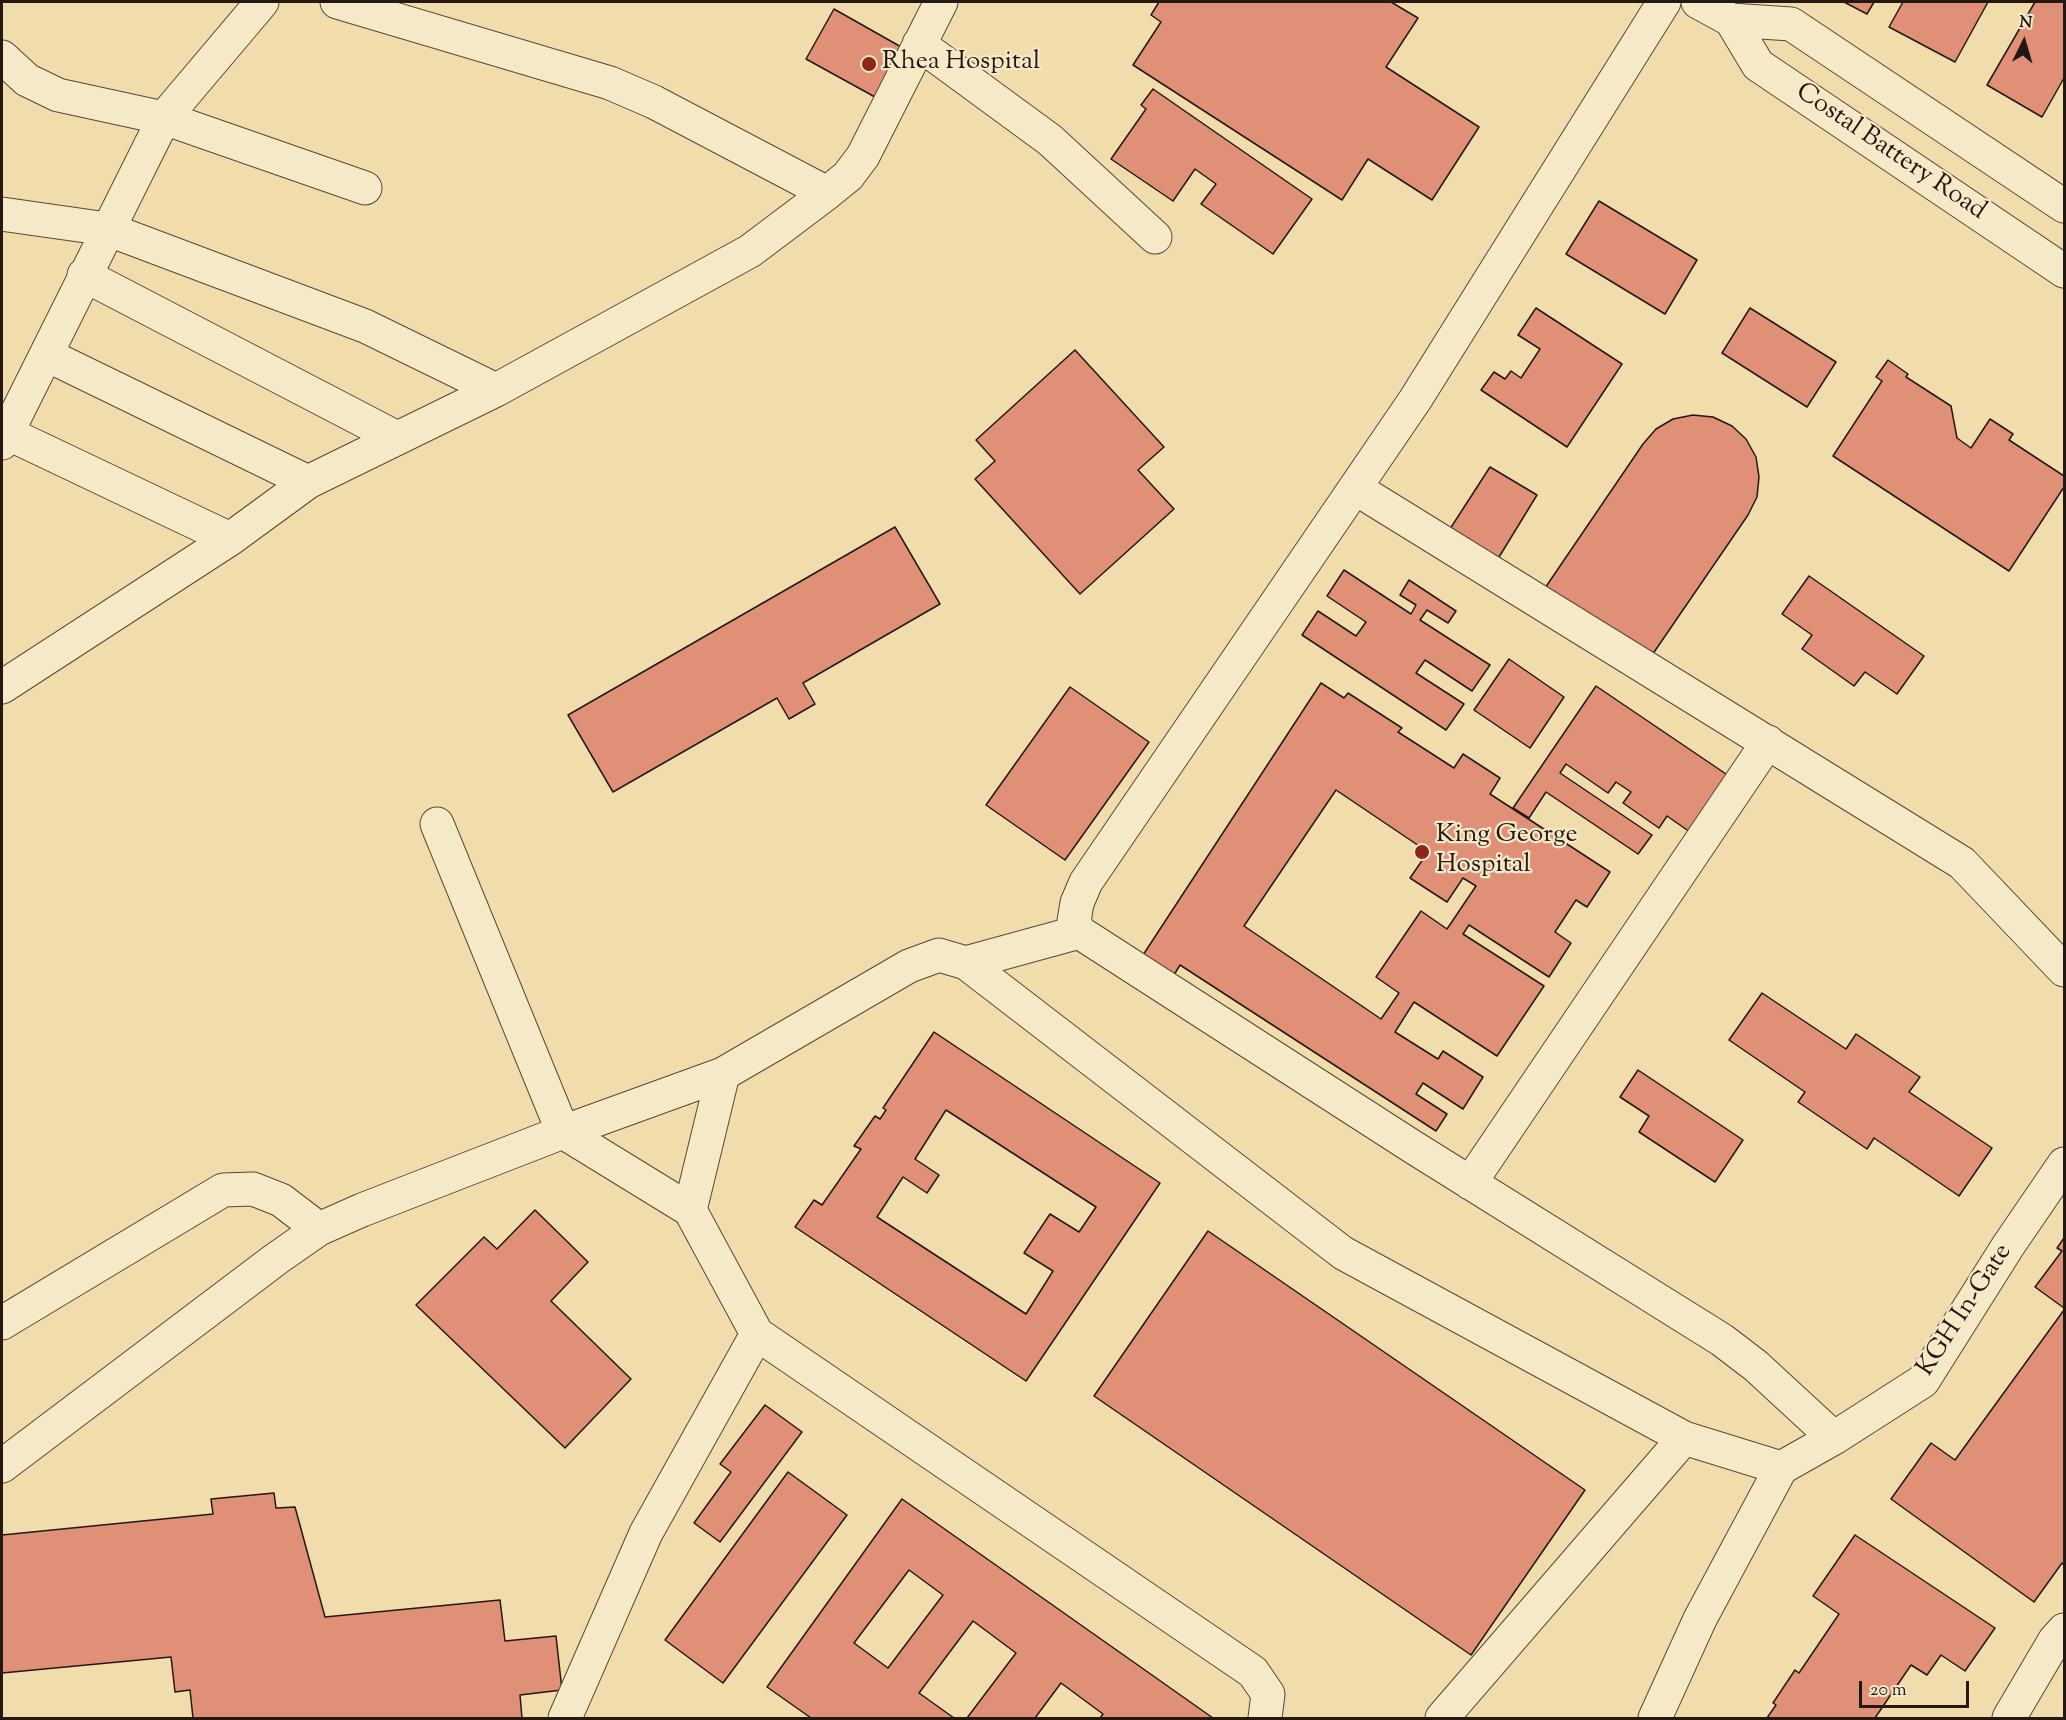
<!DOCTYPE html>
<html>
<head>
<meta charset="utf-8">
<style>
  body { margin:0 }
  #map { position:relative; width:2066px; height:1720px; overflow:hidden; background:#f0ddab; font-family:"Sorts Mill Goudy",serif }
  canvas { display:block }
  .frame { position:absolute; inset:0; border:3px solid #231813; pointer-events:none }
  .north { position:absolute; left:1994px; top:12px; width:60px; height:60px; -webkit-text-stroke:4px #f5e9c8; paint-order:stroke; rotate:5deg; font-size:16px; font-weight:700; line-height:24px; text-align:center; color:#231813 }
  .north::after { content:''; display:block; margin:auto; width:21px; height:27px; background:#231813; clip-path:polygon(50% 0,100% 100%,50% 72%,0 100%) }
  .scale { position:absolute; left:1859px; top:1681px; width:110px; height:27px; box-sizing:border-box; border:3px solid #231813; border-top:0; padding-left:8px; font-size:18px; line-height:21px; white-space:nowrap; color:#231813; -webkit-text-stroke:4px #f5e9c8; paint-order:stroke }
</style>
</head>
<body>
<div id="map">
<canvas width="2066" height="1720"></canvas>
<div class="frame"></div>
<div class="north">N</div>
<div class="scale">20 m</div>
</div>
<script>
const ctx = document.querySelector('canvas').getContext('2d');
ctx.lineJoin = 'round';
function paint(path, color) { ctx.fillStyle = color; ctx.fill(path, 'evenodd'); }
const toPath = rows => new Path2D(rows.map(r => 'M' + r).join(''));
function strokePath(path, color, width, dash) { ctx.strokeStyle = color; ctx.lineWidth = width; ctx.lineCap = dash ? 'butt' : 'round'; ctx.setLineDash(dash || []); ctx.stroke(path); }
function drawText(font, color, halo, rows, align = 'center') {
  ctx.font = font + ' "Sorts Mill Goudy",serif'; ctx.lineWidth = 4.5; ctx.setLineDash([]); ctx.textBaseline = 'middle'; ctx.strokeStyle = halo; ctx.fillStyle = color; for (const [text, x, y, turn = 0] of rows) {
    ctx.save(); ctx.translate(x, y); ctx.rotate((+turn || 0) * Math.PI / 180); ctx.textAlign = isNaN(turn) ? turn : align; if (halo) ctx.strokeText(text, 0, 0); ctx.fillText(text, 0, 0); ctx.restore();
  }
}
const building = toPath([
  [1159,2,1391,2,1418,18,1386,67,1479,127,1432,200,1368,159,1342,200,1133,65,1161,22,1151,15,1159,2],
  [1844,2,1874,2,1867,14,1844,2],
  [1903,2,1988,2,1955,62,1889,27,1903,2],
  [2035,2,2064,2,2064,78,2042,117,1987,85,2035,2],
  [834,9,903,48,875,97,806,59,834,9],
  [1153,89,1312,199,1273,254,1201,204,1216,184,1195,169,1173,201,1111,159,1146,109,1141,105,1153,89],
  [1599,201,1697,260,1665,314,1566,254,1599,201],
  [1536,308,1622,364,1567,447,1481,390,1494,372,1505,379,1511,371,1521,378,1540,349,1518,335,1536,308],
  [1750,308,1836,362,1807,407,1722,353,1750,308],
  [1075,350,1164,447,1138,470,1174,509,1080,594,975,479,995,461,976,440,1075,350],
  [1888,360,1908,374,1906,377,1951,406,1957,438,1971,448,1990,419,2013,434,2009,440,2064,476,2064,487,2009,571,1833,456,1882,381,1876,377,1888,360],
  [1693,415,1713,417,1732,426,1746,439,1756,457,1759,477,1757,497,1748,515,1648,661,1543,591,1643,444,1656,429,1673,419,1693,415],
  [1490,467,1537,495,1496,562,1448,532,1490,467],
  [895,527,940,604,803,683,815,704,789,719,777,698,613,792,568,715,895,527],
  [1344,570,1411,614,1416,605,1400,595,1409,580,1456,611,1448,623,1427,610,1420,620,1490,665,1472,691,1425,660,1416,673,1464,704,1446,730,1302,635,1318,611,1356,636,1366,622,1327,596,1344,570],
  [1809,576,1924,656,1897,694,1865,672,1854,686,1802,649,1812,635,1782,614,1809,576],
  [1509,659,1564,697,1530,748,1474,710,1509,659],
  [1321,683,1344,698,1348,693,1402,728,1398,732,1454,768,1463,754,1500,778,1490,794,1610,872,1587,907,1576,900,1555,932,1571,943,1549,977,1469,925,1463,934,1544,986,1497,1056,1414,1002,1395,1032,1438,1059,1443,1051,1483,1077,1463,1109,1423,1083,1416,1094,1447,1114,1436,1131,1180,965,1174,975,1143,955,1321,683],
  [1336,790,1428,852,1410,878,1447,902,1463,878,1476,886,1447,929,1421,911,1376,977,1399,993,1381,1019,1244,926,1336,790],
  [1596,686,1729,776,1690,832,1667,816,1659,828,1623,803,1631,792,1616,782,1608,793,1566,764,1560,773,1652,835,1638,854,1546,792,1529,818,1513,808,1596,686],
  [1070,687,1149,742,1065,860,986,805,1070,687],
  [1762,993,1846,1049,1856,1034,1920,1077,1909,1092,1992,1148,1959,1196,1874,1138,1867,1149,1798,1102,1805,1092,1729,1040,1762,993],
  [934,1032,1160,1183,1026,1381,795,1227,814,1200,822,1205,861,1149,854,1146,875,1116,880,1119,886,1110,883,1108,934,1032],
  [946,1110,1096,1207,1079,1232,1050,1214,1024,1253,1053,1271,1026,1314,877,1217,903,1177,927,1193,939,1175,915,1159,946,1110],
  [1638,1070,1743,1140,1715,1182,1639,1132,1649,1116,1620,1097,1638,1070],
  [535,1210,588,1262,551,1301,631,1379,565,1448,416,1305,484,1237,497,1249,535,1210],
  [1208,1231,1585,1490,1471,1655,1094,1396,1208,1231],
  [2064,1238,2064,1308,2035,1287,2062,1251,2057,1248,2064,1238],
  [2064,1310,2064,1565,2062,1563,2034,1602,1891,1499,1931,1443,1955,1460,2064,1310],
  [765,1405,802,1432,720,1542,694,1523,731,1472,720,1464,765,1405],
  [788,1472,847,1515,723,1683,665,1640,788,1472],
  [274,1493,276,1508,295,1507,325,1617,500,1600,505,1641,556,1636,562,1690,520,1695,522,1718,193,1718,190,1690,175,1692,171,1657,2,1673,2,1535,213,1514,211,1499,274,1493],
  [902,1499,1213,1718,1100,1718,1103,1714,1061,1683,1035,1718,967,1718,1016,1653,973,1621,919,1693,954,1718,811,1718,767,1687,902,1499],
  [909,1570,943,1595,888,1668,854,1643,909,1570],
  [1855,1535,1995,1628,1965,1671,1941,1655,1927,1675,1911,1665,1875,1718,1767,1718,1776,1705,1773,1703,1795,1670,1799,1673,1839,1614,1813,1596,1855,1535]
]);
const minor = toPath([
  [337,2,610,83,654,102,827,193],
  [1664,2,1415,400,1086,882,1077,903,1074,921,1079,932,1413,1147,1722,1340,1756,1366,1834,1438],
  [1698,2,1731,20,1791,24,2064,206],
  [1731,20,1758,65,2064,271],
  [919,44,1050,140,1155,237],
  [2,57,27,80,58,95,164,118,365,188],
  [2,214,107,229,365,326,496,390],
  [84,275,397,438],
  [47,355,308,482],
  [7,433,230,539],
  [2,443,164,118,262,2],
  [1355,488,1962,863,2064,970],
  [2,687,230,539,308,482,496,390,750,251,827,193,848,176,863,156,941,2],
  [437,824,563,1132,690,1210,757,1334,646,1533,565,1718],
  [966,963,1079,932],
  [1470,1183,1768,742],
  [690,1210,723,1074,909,966,939,955,966,963,1343,1253,1684,1438,1781,1468],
  [2,1323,223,1190,253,1189,281,1200,319,1229],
  [757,1334,1253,1672,1268,1694,1265,1718],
  [2,1466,276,1259,319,1229,362,1210,563,1132,723,1074],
  [1781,1468,1834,1438,1923,1381,2008,1246,2064,1164],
  [1442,1718,1684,1438],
  [1655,1718,1700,1619,1781,1468],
  [2009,1718,2055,1640,2064,1630]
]);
const markers = [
  [869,64,8,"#8f2418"],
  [1422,852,8,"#8f2418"]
];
const poiNames = [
  ["Rhea Hospital",882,64],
  ["King George",1436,837],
  ["Hospital",1436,867]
];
const streetNames = [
  ["Costal Battery Road",1890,153,34],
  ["KGH In-Gate",1966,1311,-57]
];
paint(building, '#df9077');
strokePath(building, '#231813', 1.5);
strokePath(minor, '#564939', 35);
strokePath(minor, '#f5e9c8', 33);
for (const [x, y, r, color] of markers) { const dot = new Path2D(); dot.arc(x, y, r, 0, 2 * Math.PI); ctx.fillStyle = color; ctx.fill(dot); strokePath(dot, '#f5e9c8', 2); }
drawText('26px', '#231813', '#f5e9c8', poiNames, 'left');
drawText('26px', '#231813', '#f5e9c8', streetNames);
</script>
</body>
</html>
